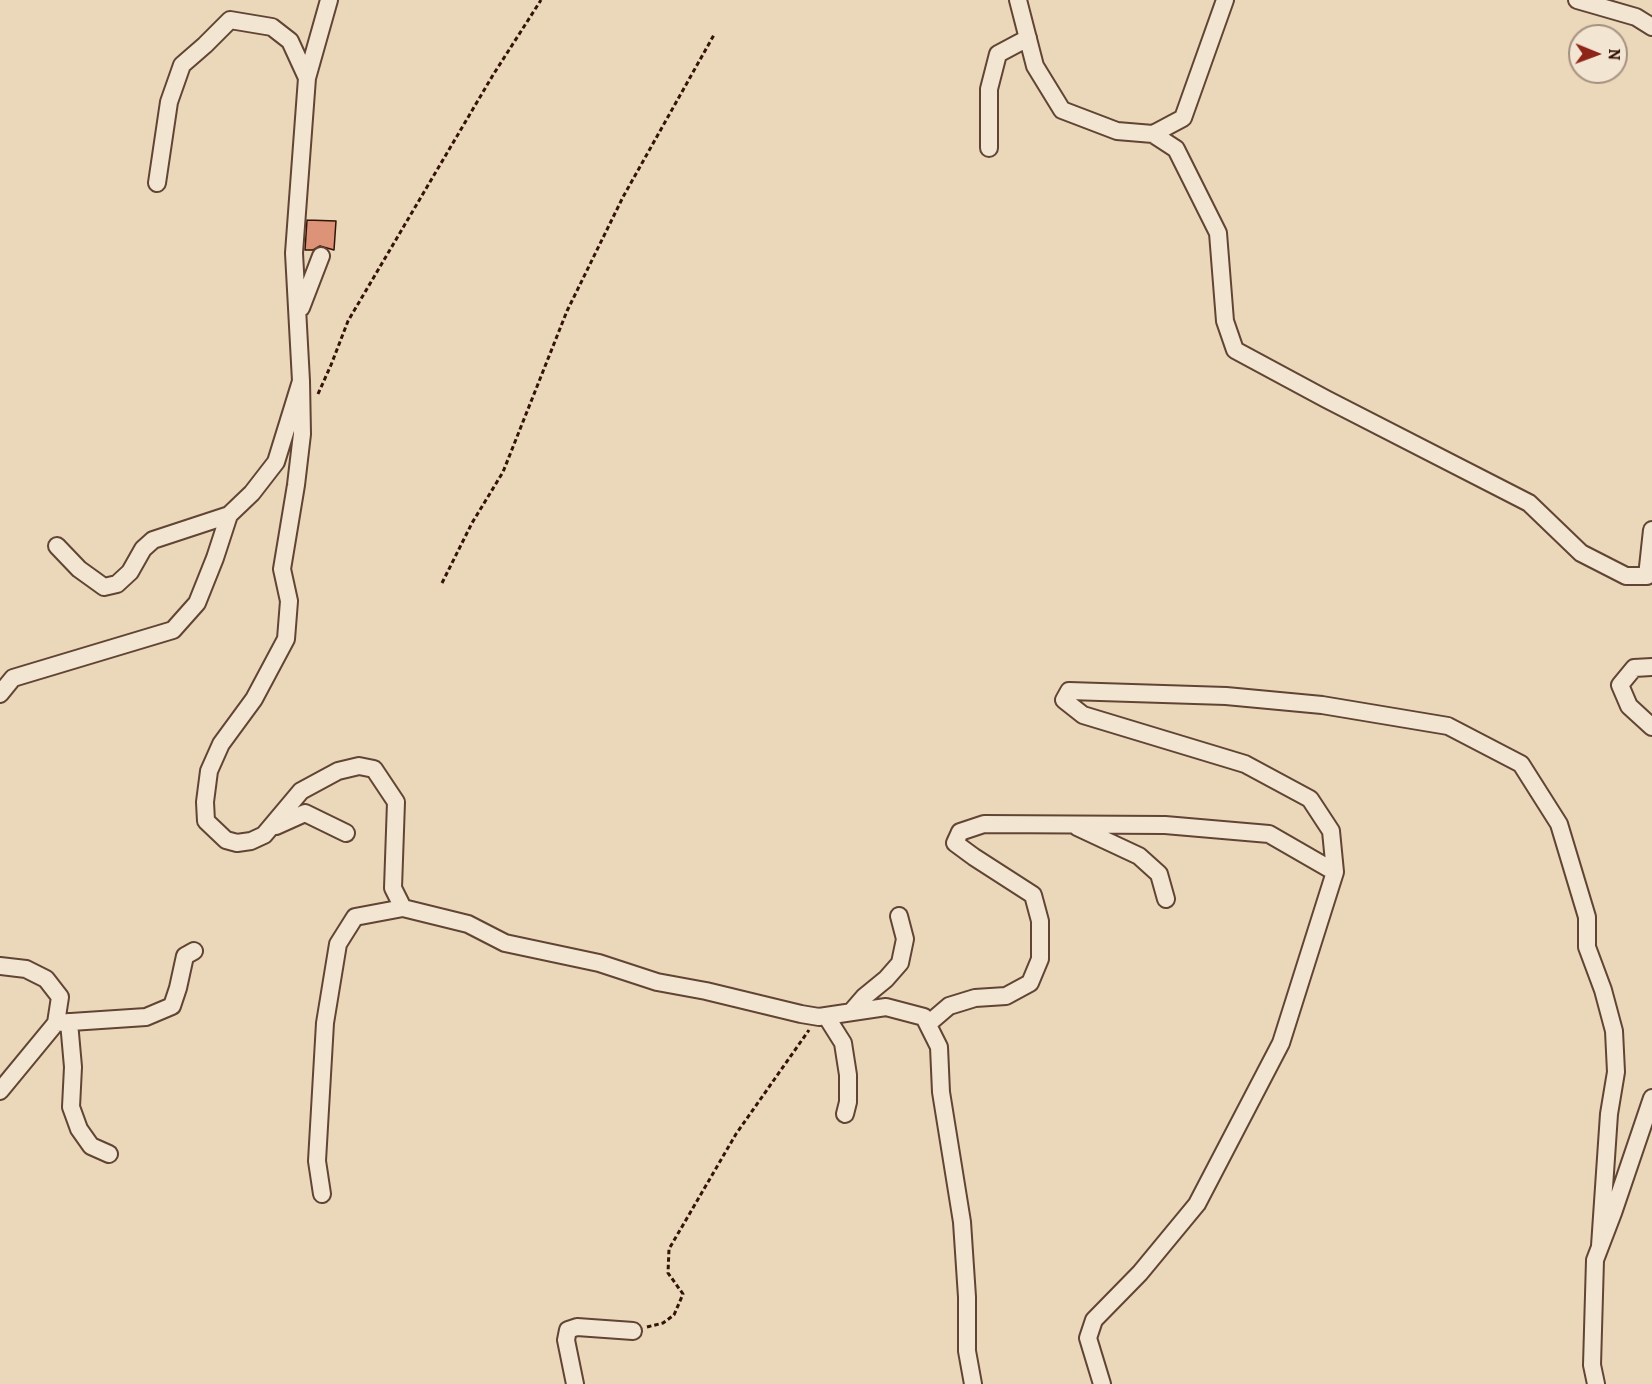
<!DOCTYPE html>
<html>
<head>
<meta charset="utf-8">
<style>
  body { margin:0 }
  #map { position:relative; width:1652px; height:1384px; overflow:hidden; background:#ebd7ba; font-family:Alegreya,serif }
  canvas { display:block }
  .north { position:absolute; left:1568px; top:24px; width:60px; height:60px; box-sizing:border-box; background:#f2e5d2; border:2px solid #a69180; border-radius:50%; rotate:91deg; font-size:16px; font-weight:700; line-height:24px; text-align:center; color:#331306 }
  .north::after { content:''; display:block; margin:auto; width:21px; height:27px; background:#8f2418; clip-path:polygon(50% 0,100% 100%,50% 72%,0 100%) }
</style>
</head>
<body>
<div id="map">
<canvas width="1652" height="1384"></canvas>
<div class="north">N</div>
</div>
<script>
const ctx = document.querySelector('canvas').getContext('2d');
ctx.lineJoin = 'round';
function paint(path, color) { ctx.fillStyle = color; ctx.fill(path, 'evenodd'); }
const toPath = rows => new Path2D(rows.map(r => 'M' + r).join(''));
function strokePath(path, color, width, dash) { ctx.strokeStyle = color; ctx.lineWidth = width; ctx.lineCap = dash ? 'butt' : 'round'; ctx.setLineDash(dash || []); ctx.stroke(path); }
const building = toPath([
  [307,220,336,221,334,250,320,246,313,250,305,250,307,220]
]);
const path = toPath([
  [318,394,331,365,348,321,493,75,541,0],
  [442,583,472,523,503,472,567,311,623,197,715,33],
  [647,1327,663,1323,674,1315,683,1294,668,1273,669,1249,736,1134,809,1030]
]);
const minor = toPath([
  [1018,0,1035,66,1062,110,1117,131,1153,134,1183,118,1225,0],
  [1577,0,1636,17,1652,27],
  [1153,134,1176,149,1218,233,1225,321,1235,350,1326,399,1529,503,1581,553,1626,576,1647,576,1652,530],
  [989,148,989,89,998,54,1028,38],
  [157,183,169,102,182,65,205,45,230,20,272,27,290,41,307,78],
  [301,308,321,256],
  [301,381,302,434,296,485,282,569,289,601,286,639,254,699,221,744,209,771,205,802,206,821,226,840,237,843,251,841,264,835,301,791,338,771,359,766,374,769,396,802,393,888,403,908,468,924,505,943,599,963,657,982,706,991,801,1014,819,1017,886,1007,924,1017,939,1047,941,1092,962,1222,967,1297,967,1351,973,1384],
  [57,546,79,569,104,587,117,584,130,572,143,549,153,540,229,515],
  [1652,667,1634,668,1620,685,1629,706,1652,727],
  [0,694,13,678,173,630,197,603,215,558,229,515,252,493,276,462,301,381,294,253,307,78,329,0],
  [276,826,305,813,346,833],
  [1077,827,1139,856,1159,874,1166,899],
  [0,966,26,969,46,979,60,997,56,1023,0,1091],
  [851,1012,864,997,886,979,900,963,905,939,899,916],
  [826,1016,843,1043,848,1075,848,1102,845,1114],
  [69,1022,73,1067,71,1107,79,1129,91,1146,109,1154],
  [56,1023,146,1017,172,1006,178,988,185,956,194,951],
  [928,1024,949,1006,975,998,1006,996,1030,983,1040,959,1040,921,1033,895,974,857,955,843,960,832,984,824,1165,825,1269,834,1335,872],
  [322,1194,317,1161,325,1023,338,944,355,917,403,908],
  [575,1384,566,1340,568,1330,577,1327,633,1331],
  [1102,1384,1088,1338,1094,1320,1140,1273,1197,1204,1281,1043,1335,872,1331,831,1310,799,1245,764,1083,715,1064,700,1069,691,1226,696,1322,705,1448,726,1521,764,1559,824,1587,917,1587,947,1603,990,1614,1031,1616,1072,1609,1114,1600,1246],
  [1596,1384,1592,1365,1595,1260,1613,1213,1652,1098]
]);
paint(building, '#dd9377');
strokePath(building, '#331306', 1.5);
strokePath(minor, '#614433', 20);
strokePath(path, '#331306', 3, [4.5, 3]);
strokePath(minor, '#f2e5d2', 16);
</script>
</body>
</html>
